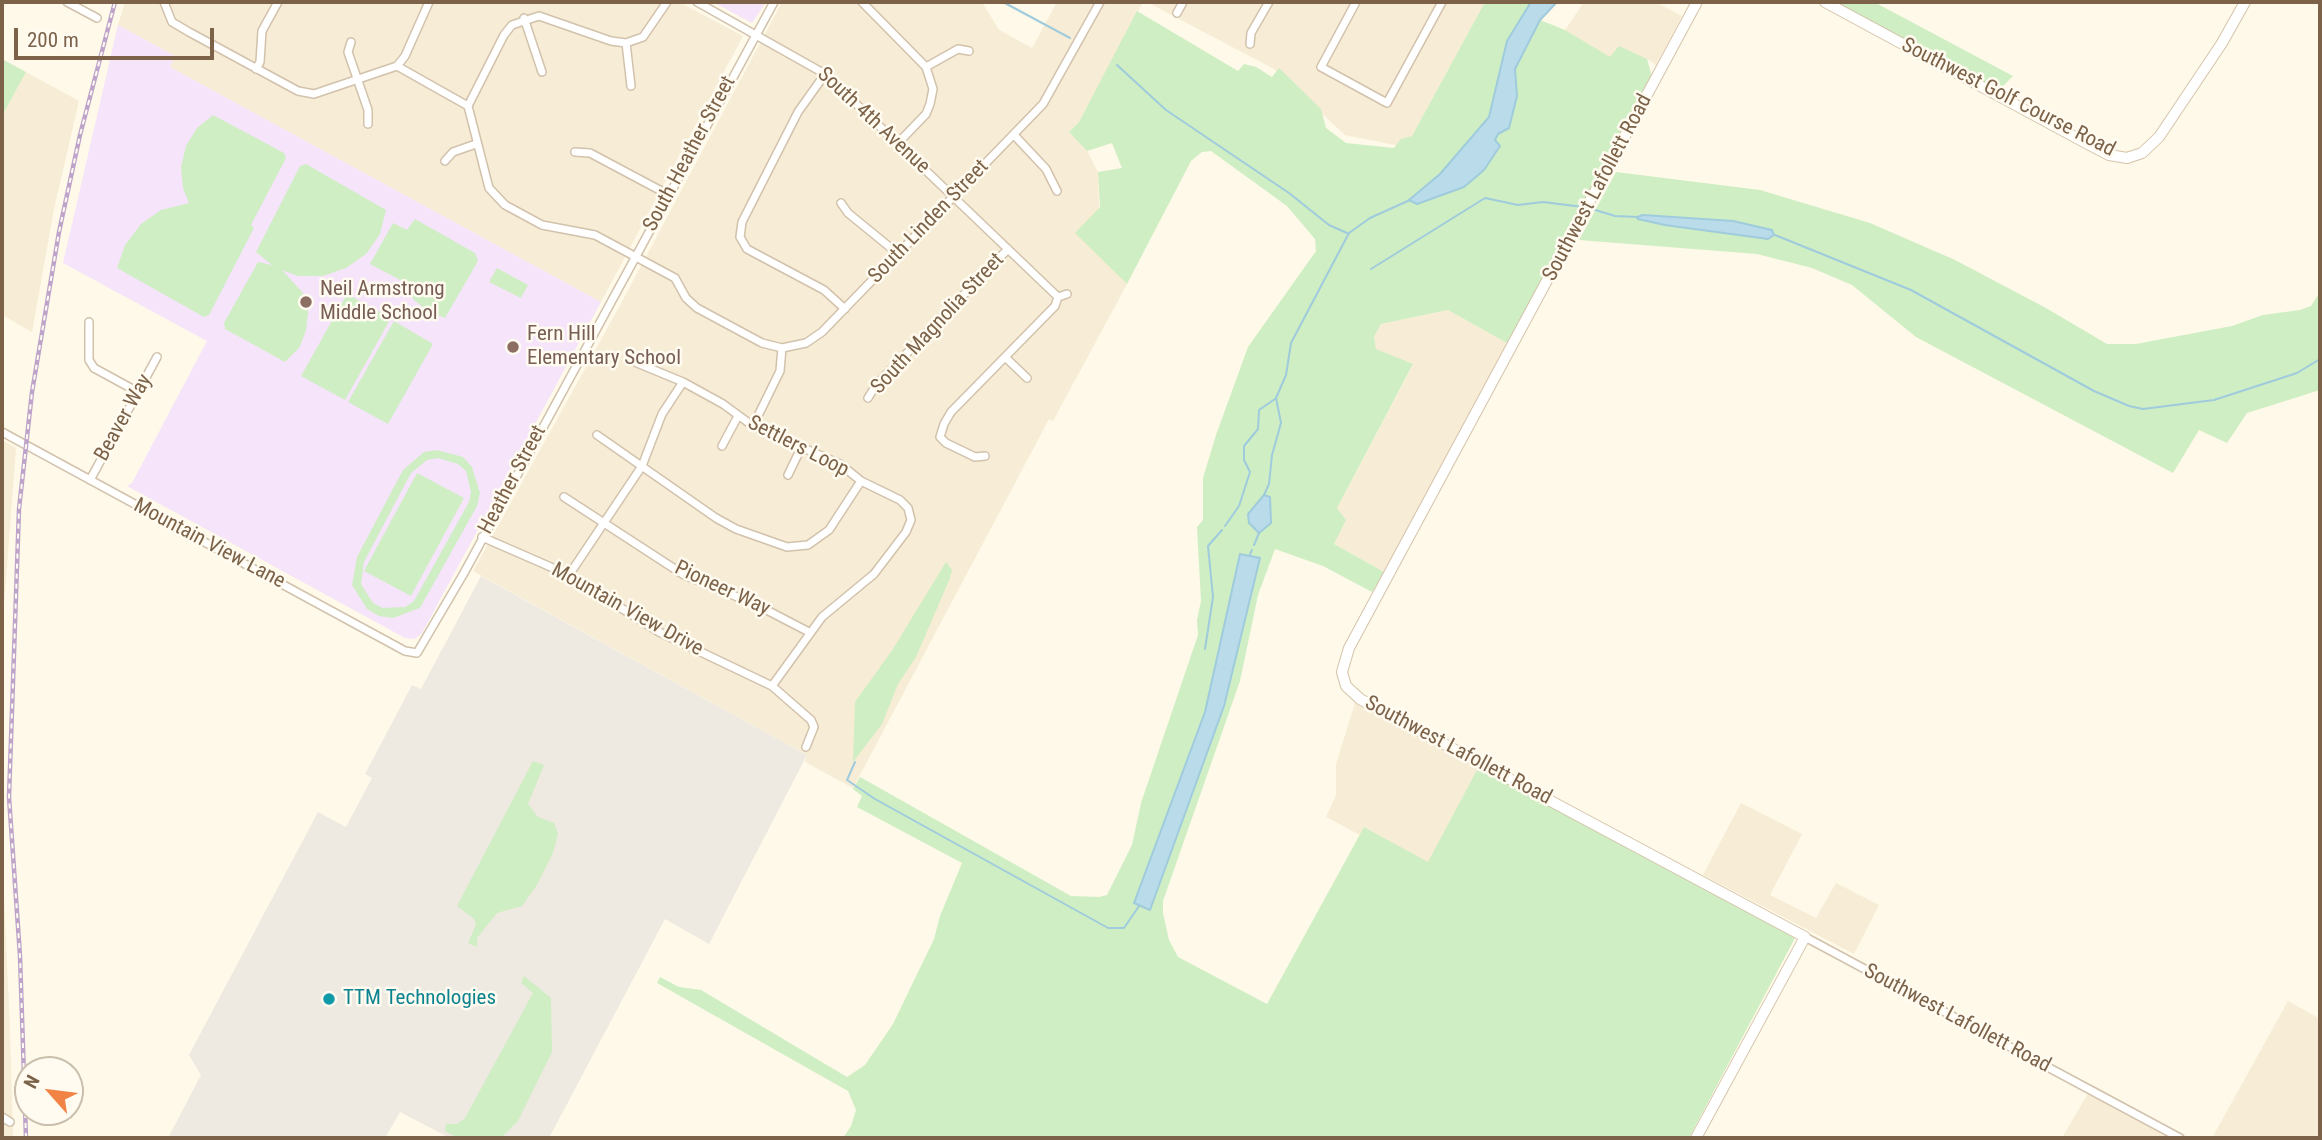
<!DOCTYPE html>
<html>
<head>
<meta charset="utf-8">
<style>
  body { margin:0 }
  #map { position:relative; width:2322px; height:1140px; overflow:hidden; background:#fef9e8; font-family:"Roboto Condensed",sans-serif }
  canvas { display:block }
  .frame { position:absolute; inset:0; border:4px solid #7b6249; pointer-events:none }
  .north { position:absolute; left:14px; top:1056px; width:70px; height:70px; box-sizing:border-box; background:#fffbf0; border:2px solid #cabead; border-radius:50%; rotate:298deg; font-size:19px; font-weight:700; line-height:28px; text-align:center; color:#7b6249 }
  .north::after { content:''; display:block; margin:auto; width:24px; height:32px; background:#f18344; clip-path:polygon(50% 0,100% 100%,50% 72%,0 100%) }
  .scale { position:absolute; left:14px; top:28px; width:200px; height:32px; box-sizing:border-box; border:4px solid #7b6249; border-top:0; padding-left:9px; font-size:21px; line-height:24px; white-space:nowrap; color:#7b6249; -webkit-text-stroke:5px #fffbf0; paint-order:stroke }
</style>
</head>
<body>
<div id="map">
<canvas width="2322" height="1140"></canvas>
<div class="frame"></div>
<div class="north">N</div>
<div class="scale">200 m</div>
</div>
<script>
const ctx = document.querySelector('canvas').getContext('2d');
ctx.lineJoin = 'round';
function paint(path, color) { ctx.fillStyle = color; ctx.fill(path, 'evenodd'); }
const toPath = rows => new Path2D(rows.map(r => 'M' + r).join(''));
function strokePath(path, color, width, dash) { ctx.strokeStyle = color; ctx.lineWidth = width; ctx.lineCap = dash ? 'butt' : 'round'; ctx.setLineDash(dash || []); ctx.stroke(path); }
function drawText(font, color, halo, rows, align = 'center') {
  ctx.font = font + ' "Roboto Condensed",sans-serif'; ctx.lineWidth = 5; ctx.setLineDash([]); ctx.textBaseline = 'middle'; ctx.strokeStyle = halo; ctx.fillStyle = color; for (const [text, x, y, turn = 0] of rows) {
    ctx.save(); ctx.translate(x, y); ctx.rotate((+turn || 0) * Math.PI / 180); ctx.textAlign = isNaN(turn) ? turn : align; if (halo) ctx.strokeText(text, 0, 0); ctx.fillText(text, 0, 0); ctx.restore();
  }
}
const residential = toPath([
  [125,2,679,2,743,36,601,302,169,67,175,56,118,25],
  [782,2,982,2,999,30,1032,48,1057,2,1143,2,1079,122,1069,132,1087,151,1098,172,1100,255,1127,284,1053,421,1049,419,853,788,805,762,807,755,473,571,618,309],
  [1147,2,1485,2,1412,136,1400,146,1345,135,1274,69],
  [1584,2,1655,2,1682,16,1656,65,1647,59,1610,58,1565,30],
  [26,72,79,101,54,209,32,332,2,315,2,116],
  [1448,310,1507,343,1384,572,1334,544,1346,520,1337,508,1413,365,1376,349,1374,337,1381,324],
  [2,440,16,448,2,631],
  [1355,703,1479,766,1428,863,1364,827,1360,835,1326,817,1336,795,1336,764],
  [1741,803,1802,834,1770,895,1816,918,1836,883,1879,905,1854,954,1703,875],
  [2,851,10,1031,13,1138,2,1138],
  [2288,1001,2320,1019,2320,1138,2212,1138],
  [2093,1085,2189,1138,2062,1138]
]);
const industrial = toPath([
  [481,576,807,755,709,944,665,919,549,1138,450,1138,400,1112,385,1138,168,1138,201,1075,189,1055,318,812,346,827,372,778,365,774,412,685,421,689]
]);
const education = toPath([
  [713,2,766,2,752,23],
  [118,25,175,56,170,67,601,302,422,633,415,639,405,638,127,486,132,483,207,341,63,263]
]);
const green = toPath([
  [1485,2,1531,2,1507,41,1489,117,1440,174,1414,195,1417,204,1484,170,1500,147,1495,140,1517,96,1515,69,1540,20,1565,30,1610,57,1619,46,1647,59,1652,77,1507,343,1448,310,1381,324,1374,337,1376,349,1413,364,1337,508,1346,520,1334,544,1384,572,1372,592,1323,566,1275,549,1258,595,1240,681,1163,901,1163,913,1169,940,1178,957,1267,1004,1364,827,1428,862,1479,766,1795,938,1689,1138,843,1138,851,1126,856,1110,848,1091,657,983,660,977,679,987,701,990,847,1077,865,1065,893,1024,934,939,940,916,962,863,857,807,862,796,853,789,860,777,1071,896,1099,897,1107,895,1132,845,1141,803,1198,635,1197,620,1201,601,1197,527,1203,520,1203,478,1216,435,1248,347,1316,251,1315,239,1287,206,1211,151,1202,152,1191,161,1127,284,1075,233,1100,207,1098,172,1122,168,1112,143,1087,151,1069,132,1079,122,1137,11,1238,71,1244,64,1256,67,1272,77,1279,68,1321,109,1326,128,1346,143,1394,148,1401,139,1412,136],
  [1831,2,1874,2,2013,76,1999,90],
  [2,59,26,72,2,116],
  [213,115,284,153,286,158,251,225,254,228,209,315,204,317,117,268,125,245,141,224,161,210,189,203,183,188,181,167,186,146,197,128],
  [306,164,386,210,380,234,366,254,346,268,323,276,298,276,282,270,303,293,308,312,306,331,299,348,285,362,225,329,224,323,258,262,272,265,256,252,300,166],
  [1616,172,1760,190,1870,223,1955,260,2046,308,2107,344,2136,344,2232,326,2263,315,2300,310,2311,306,2320,292,2320,390,2247,413,2227,443,2199,430,2173,473,1916,337,1852,285,1812,268,1757,254,1579,240],
  [415,219,475,253,478,261,445,318,428,311,414,300,402,281,370,264,393,223,407,230],
  [497,268,528,285,521,298,489,282],
  [347,294,391,318,345,400,301,376],
  [394,321,433,344,388,424,348,402],
  [437,450,463,457,472,467,480,493,477,506,420,608,393,618,379,616,367,609,352,585,357,557,403,470,424,452],
  [438,458,458,464,466,471,471,492,469,502,414,601,405,607,383,608,373,603,361,584,364,562,411,473,427,460],
  [417,473,464,498,411,596,364,571],
  [946,562,952,570,950,578,916,657,898,684,882,724,853,762,855,702,893,649],
  [533,761,544,765,528,804,538,817,554,823,558,834,553,853,537,885,522,906,497,913,477,938,477,947,468,943,476,925,474,919,457,906],
  [524,976,551,998,552,1052,518,1121,501,1138,458,1138,445,1131,446,1124,457,1124,465,1118,533,993,521,983]
]);
const water = toPath([
  [1531,2,1557,2,1540,20,1515,69,1517,96,1509,128,1498,134,1495,140,1500,146,1484,170,1464,187,1417,204,1409,200,1440,174,1489,117,1507,41,1531,2],
  [1643,215,1733,221,1772,230,1774,235,1768,239,1665,225,1638,219,1637,217,1643,215],
  [1264,495,1270,497,1271,523,1259,533,1249,523,1248,514,1264,495],
  [1240,554,1260,558,1224,706,1150,910,1134,903,1205,712,1240,554]
]);
const stream = toPath([
  [1003,2,1070,38],
  [1117,65,1166,110,1289,193,1329,225,1347,233],
  [1592,209,1615,216,1638,217],
  [1775,235,1911,290,2094,391,2129,406,2143,409,2214,400,2297,373,2320,359],
  [1371,269,1485,198,1518,205,1543,202,1583,207],
  [1264,495,1269,484,1272,455,1281,423,1276,398,1286,375,1291,343,1349,233,1370,218,1410,200],
  [1225,526,1239,506,1250,472,1244,460,1244,446,1258,429,1259,410,1275,399],
  [1254,545,1259,533],
  [1250,554,1252,550],
  [1205,649,1213,597,1208,546,1222,530],
  [855,762,847,780,875,799,1108,928,1124,928,1139,906]
]);
const street = toPath([
  [67,2,97,18],
  [164,2,172,22,189,32,298,91,314,94,397,66,405,56,429,2],
  [667,2,643,37,626,43,611,41,539,16,512,25,504,35,468,106,489,188,505,205,542,225,595,235,636,257,675,278,686,298,697,308,762,343,782,348,806,343,822,332,1043,104,1100,2],
  [697,2,825,74,1058,297],
  [862,2,926,67],
  [1356,2,1321,67,1387,103,1442,2],
  [1177,13,1183,2],
  [524,18,542,72],
  [351,42,348,52,368,110,368,124],
  [626,43,631,86],
  [1250,44,1251,33,1269,2],
  [397,66,468,106],
  [256,69,260,62,262,31,278,2],
  [825,74,798,112,742,222,740,237,747,249,824,290,845,309],
  [1014,135,1046,169,1057,191],
  [898,143,926,114,930,104,933,89,926,67,958,49,969,51],
  [575,152,590,153,669,195],
  [445,161,453,152,476,144],
  [841,203,848,213,897,253],
  [89,322,89,360,94,368,138,392],
  [1005,357,1027,378],
  [637,363,683,382],
  [868,398,876,385,1008,249],
  [753,426,780,371,782,348],
  [2,432,405,651,417,653,464,573,774,2],
  [597,435,716,518,736,529,787,547,808,545,829,530,861,481],
  [722,446,738,416],
  [985,456,975,457,946,443,940,437,944,424,951,412,1055,306,1058,297,1067,294],
  [788,475,802,446],
  [90,480,157,357],
  [564,497,684,575,757,605,809,632],
  [482,537,569,575,659,632,772,686,811,720,814,727,806,747],
  [569,575,642,466,662,414,683,382,723,404,753,426,840,464,861,481,900,500,908,508,911,520,906,532,874,574,822,617,772,686],
  [1805,937,2180,1138],
  [2,1117,10,1122]
]);
const secondary = toPath([
  [1825,2,2086,143,2109,155,2127,158,2142,153,2159,137,2222,43,2245,2],
  [1696,1138,1805,937,1360,699,1346,686,1342,672,1349,648,1697,2]
]);
const rail = toPath([
  [26,1138,20,956,9,797,19,509,32,392,59,232,80,135,115,2]
]);
const markers = [
  [306,302,7,"#8d6e63"],
  [513,347,7,"#8d6e63"],
  [329,999,7,"#0f9aa8"]
];
const streetNames = [
  ["Southwest Golf Course Road",2008,98,27],
  ["South 4th Avenue",873,121,43],
  ["South Heather Street",690,154,-62],
  ["Southwest Lafollett Road",1598,188,-62],
  ["South Linden Street",929,222,-46],
  ["South Magnolia Street",938,324,-47],
  ["Beaver Way",124,418,-61],
  ["Settlers Loop",798,447,27],
  ["Heather Street",513,480,-62],
  ["Mountain View Lane",209,544,28],
  ["Pioneer Way",722,589,25],
  ["Mountain View Drive",627,610,29],
  ["Southwest Lafollett Road",1458,751,28],
  ["Southwest Lafollett Road",1957,1019,28]
];
const educationNames = [
  ["Neil Armstrong",320,290],
  ["Middle School",320,314],
  ["Fern Hill",527,335],
  ["Elementary School",527,359]
];
const cultureNames = [
  ["TTM Technologies",343,999]
];
paint(residential, '#f7ecd5');
paint(industrial, '#efeae1');
paint(education, '#f6e4fb');
paint(green, '#cfeec4');
paint(water, '#badcea');
strokePath(water, '#9fcbdd', 2);
strokePath(stream, '#9fcbdd', 2);
strokePath(street, '#d2c2ac', 10);
strokePath(secondary, '#d5c3a9', 12);
strokePath(street, '#fff', 7);
strokePath(secondary, '#fff', 10);
strokePath(rail, '#bea4ca', 4.5);
strokePath(rail, '#fffbf0', 2, [5]);
for (const [x, y, r, color] of markers) { const dot = new Path2D(); dot.arc(x, y, r, 0, 2 * Math.PI); ctx.fillStyle = color; ctx.fill(dot); strokePath(dot, '#fffbf0', 2.5); }
drawText('21px', '#7b6249', '#fffbf0', streetNames);
drawText('21px', '#785e54', '#fffbf0', educationNames, 'left');
drawText('21px', '#0d838f', '#fffbf0', cultureNames, 'left');
</script>
</body>
</html>
